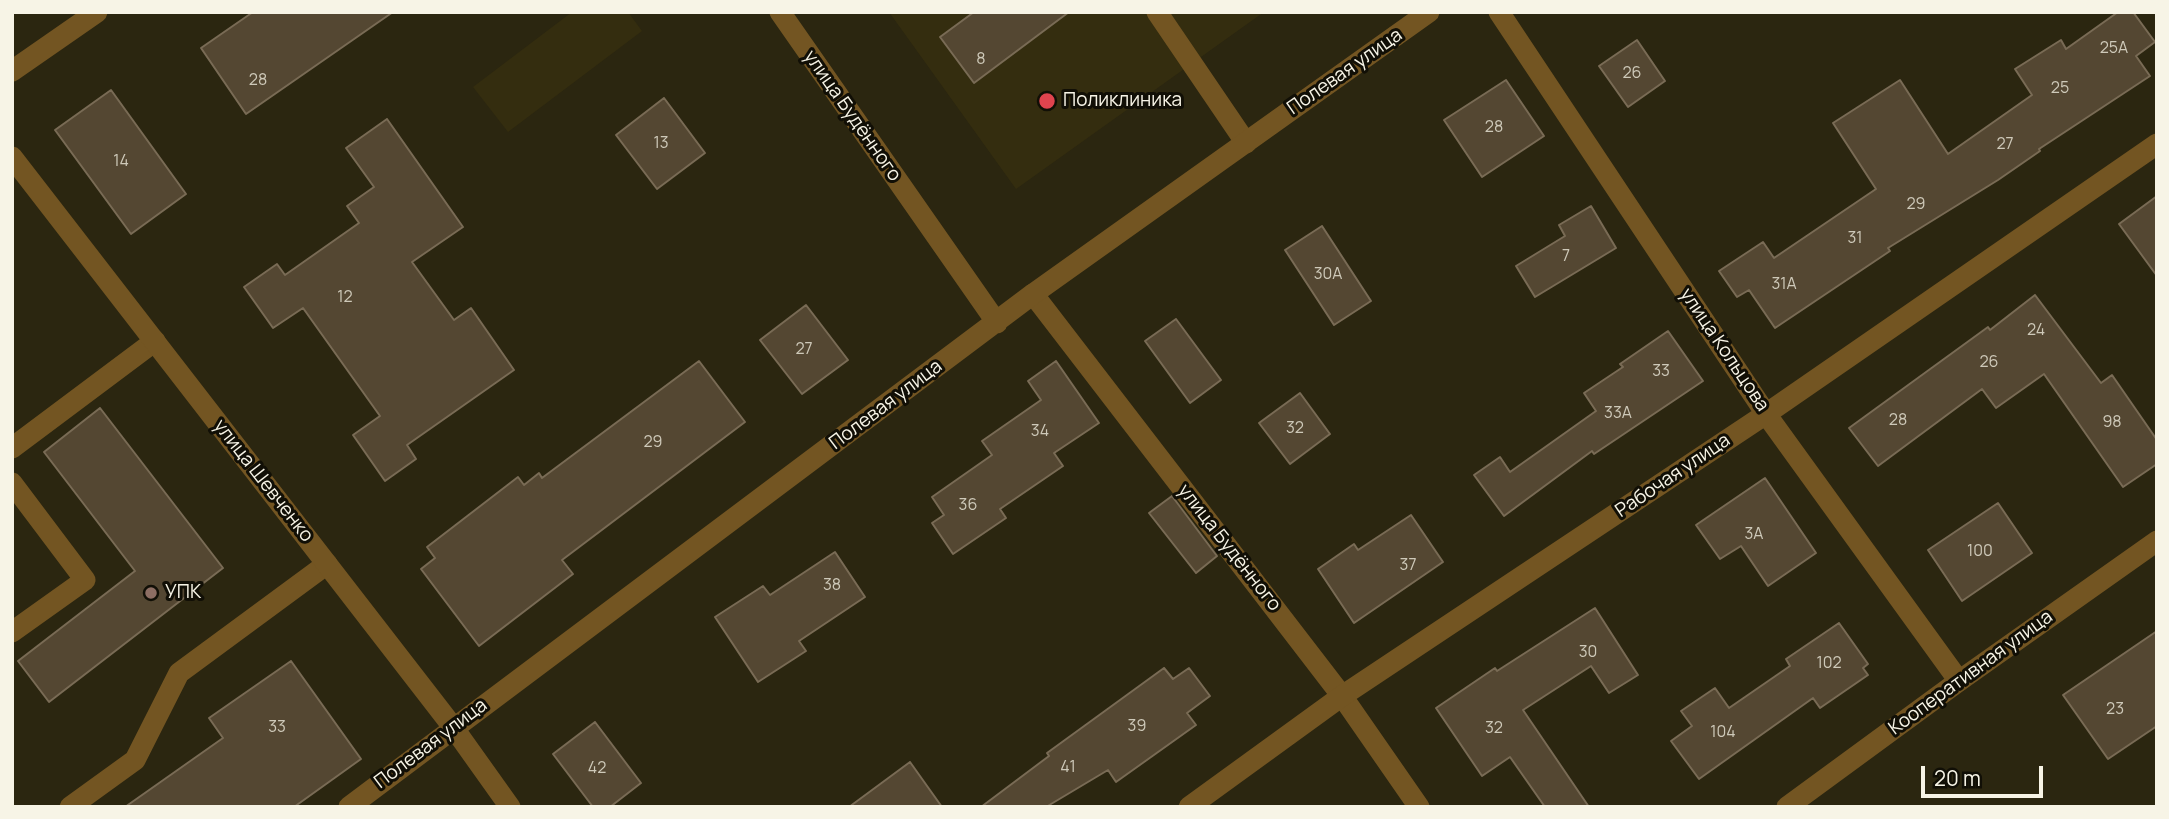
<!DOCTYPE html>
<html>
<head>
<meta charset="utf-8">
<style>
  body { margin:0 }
  #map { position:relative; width:2169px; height:819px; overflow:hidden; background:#2b2610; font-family:Manrope,sans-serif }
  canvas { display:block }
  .frame { position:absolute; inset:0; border:14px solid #f7f4e6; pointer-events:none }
  .scale { position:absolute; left:1921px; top:766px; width:122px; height:32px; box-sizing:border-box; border:4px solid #f7f4e6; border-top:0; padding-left:9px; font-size:21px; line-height:24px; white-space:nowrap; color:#f7f4e6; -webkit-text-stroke:5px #110f06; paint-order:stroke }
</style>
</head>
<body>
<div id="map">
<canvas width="2169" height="819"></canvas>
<div class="frame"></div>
<div class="scale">20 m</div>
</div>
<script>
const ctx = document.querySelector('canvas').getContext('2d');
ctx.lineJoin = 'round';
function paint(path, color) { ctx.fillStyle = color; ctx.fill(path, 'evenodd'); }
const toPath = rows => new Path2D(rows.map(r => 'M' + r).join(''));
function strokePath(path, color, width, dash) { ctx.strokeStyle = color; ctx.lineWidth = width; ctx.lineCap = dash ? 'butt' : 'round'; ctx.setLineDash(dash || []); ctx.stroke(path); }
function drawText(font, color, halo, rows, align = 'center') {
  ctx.font = font + ' Manrope,sans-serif'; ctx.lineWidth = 6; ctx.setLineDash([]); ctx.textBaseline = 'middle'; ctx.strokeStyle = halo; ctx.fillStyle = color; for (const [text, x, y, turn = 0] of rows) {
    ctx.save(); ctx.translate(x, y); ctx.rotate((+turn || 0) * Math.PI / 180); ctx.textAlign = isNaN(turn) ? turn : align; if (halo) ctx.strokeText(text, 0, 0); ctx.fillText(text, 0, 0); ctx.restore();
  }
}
const built = toPath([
  [572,12,628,12,642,31,508,132,473,87],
  [889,12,1264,12,1016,189]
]);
const building = toPath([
  [253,12,393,12,246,114,201,48,253,12],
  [974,12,1069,12,974,83,940,37,974,12],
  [2118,12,2133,12,2155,42,2136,56,2150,76,2039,149,2040,151,1998,180,1888,248,1890,251,1775,328,1749,290,1737,297,1719,271,1763,242,1774,258,1876,189,1833,123,1900,80,1948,154,2032,95,2015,69,2061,40,2066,49,2118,12],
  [1637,40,1665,81,1628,107,1599,66,1637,40],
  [1506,80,1544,136,1482,177,1444,120,1506,80],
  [111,90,186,194,131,234,55,130,111,90],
  [664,98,705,153,657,189,616,135,664,98],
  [387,119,463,227,412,262,454,320,471,308,514,370,407,445,416,459,385,481,353,435,380,416,303,308,273,328,244,287,277,264,285,275,359,223,347,206,374,187,346,148,387,119],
  [2157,196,2157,276,2119,224,2157,196],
  [1591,206,1616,248,1535,297,1516,266,1565,236,1559,225,1591,206],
  [1322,226,1371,301,1334,325,1285,250,1322,226],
  [2035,295,2101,383,2112,375,2157,440,2157,464,2123,487,2044,374,1996,408,1982,389,1878,466,1849,428,1988,327,1990,330,2035,295],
  [806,305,848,360,802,394,760,340,806,305],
  [1176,319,1221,380,1190,403,1145,341,1176,319],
  [1668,331,1703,381,1594,454,1592,451,1504,516,1474,475,1500,457,1510,472,1596,411,1584,393,1623,367,1620,364,1668,331],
  [699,361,745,422,562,560,573,574,479,646,421,569,435,558,427,547,518,477,524,485,539,473,542,478,699,361],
  [1056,361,1099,423,1054,453,1063,466,1000,509,1006,518,953,554,932,523,944,515,932,497,992,455,982,441,1041,400,1028,381,1056,361],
  [1300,393,1330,434,1290,464,1259,423,1300,393],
  [100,408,223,568,49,702,18,661,135,571,44,452,100,408],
  [1765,478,1816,553,1768,586,1741,546,1720,559,1696,525,1765,478],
  [1172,496,1217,556,1196,573,1149,513,1172,496],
  [1998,503,2032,553,1962,601,1928,550,1998,503],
  [1411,515,1443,562,1354,623,1318,569,1354,544,1358,550,1411,515],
  [835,552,865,597,799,641,806,651,758,682,715,617,763,586,770,595,835,552],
  [1595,608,1638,675,1609,693,1591,666,1523,710,1589,807,1545,807,1510,757,1482,776,1436,708,1495,668,1497,671,1595,608],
  [1839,623,1868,664,1863,668,1868,675,1820,708,1813,698,1699,779,1671,741,1692,726,1681,711,1715,688,1729,708,1790,666,1786,659,1839,623],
  [2157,631,2157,726,2108,759,2063,695,2157,631],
  [291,661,361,759,294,807,125,807,223,738,209,718,291,661],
  [1164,668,1173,679,1189,668,1210,696,1187,713,1196,725,1116,782,1108,770,1046,807,981,807,1049,756,1047,753,1164,668],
  [595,722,641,783,610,807,593,807,553,754,595,722],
  [910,762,942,807,849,807,910,762]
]);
const service = toPath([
  [1157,12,1246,143],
  [12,448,155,341],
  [12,483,85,580,12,632],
  [70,807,135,760,179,673,327,564]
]);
const pedestrian = toPath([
  [1033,294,1342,696,1419,807]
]);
const minor = toPath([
  [780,12,997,323],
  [1499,12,1766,414,1959,681],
  [12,71,97,12],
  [12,157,453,727,510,807],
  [349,807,1033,294,1429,12],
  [1189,807,1342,696,1766,414,2157,144]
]);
const tertiary = toPath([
  [1787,807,1959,681,2157,541]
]);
const markers = [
  [1047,101,9,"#e0444e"],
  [151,593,7,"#8d6e63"]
];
const numberNames = [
  ["25А",2114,49],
  ["8",981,60],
  ["26",1632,74],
  ["28",258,81],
  ["25",2060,89],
  ["28",1494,128],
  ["13",661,144],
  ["27",2005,145],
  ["14",121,162],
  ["29",1916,205],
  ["31",1855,239],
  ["7",1566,257],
  ["30А",1328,275],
  ["31А",1784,285],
  ["12",345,298],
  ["24",2036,331],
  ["27",804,350],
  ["26",1989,363],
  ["33",1661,372],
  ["33А",1618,414],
  ["28",1898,421],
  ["98",2112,423],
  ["32",1295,429],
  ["34",1040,432],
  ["29",653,443],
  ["36",968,506],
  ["3А",1754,535],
  ["100",1980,552],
  ["37",1408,566],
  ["38",832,586],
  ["30",1588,653],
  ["102",1829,664],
  ["23",2115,710],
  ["39",1137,727],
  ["33",277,728],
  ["32",1494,729],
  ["104",1723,733],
  ["41",1068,768],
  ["42",597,769]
];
const streetNames = [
  ["Полевая улица",1345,72,-35],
  ["улица Будённого",852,116,55],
  ["улица Кольцова",1724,350,56],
  ["Полевая улица",886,405,-37],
  ["Рабочая улица",1673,476,-34],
  ["улица Шевченко",263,481,52],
  ["улица Будённого",1229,548,52],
  ["Кооперативная улица",1971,673,-36],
  ["Полевая улица",431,744,-37]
];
const poiNames = [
  ["Поликлиника",1063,101],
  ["УПК",165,593]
];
paint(built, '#342d0f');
paint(building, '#544732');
strokePath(building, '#796b55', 2);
strokePath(service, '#735522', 21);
strokePath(pedestrian, '#735522', 21);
strokePath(minor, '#735522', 21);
strokePath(tertiary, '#735522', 21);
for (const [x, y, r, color] of markers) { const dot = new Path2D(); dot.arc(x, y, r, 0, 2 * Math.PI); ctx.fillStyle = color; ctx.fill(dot); strokePath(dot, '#110f06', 2.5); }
drawText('16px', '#cec9b9', null, numberNames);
drawText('19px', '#f7f4e6', '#110f06', streetNames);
drawText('19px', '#f7f4e6', '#110f06', poiNames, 'left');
</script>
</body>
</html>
